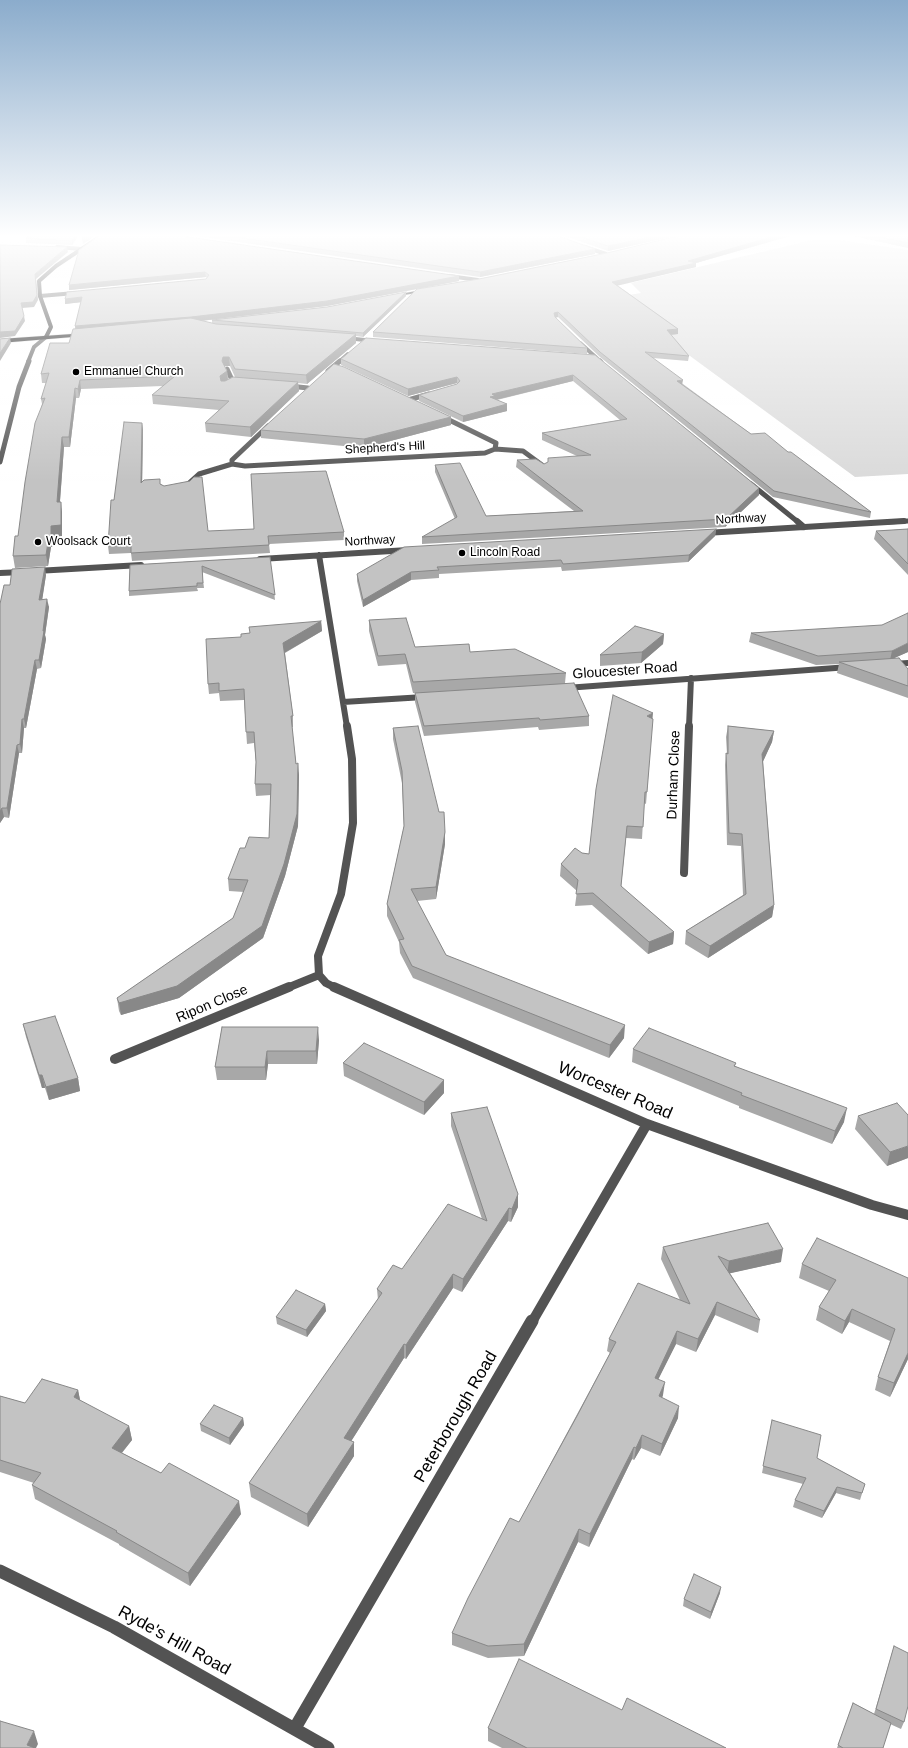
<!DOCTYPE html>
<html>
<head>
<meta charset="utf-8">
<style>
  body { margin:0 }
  canvas { display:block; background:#fff }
</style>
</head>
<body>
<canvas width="908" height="1748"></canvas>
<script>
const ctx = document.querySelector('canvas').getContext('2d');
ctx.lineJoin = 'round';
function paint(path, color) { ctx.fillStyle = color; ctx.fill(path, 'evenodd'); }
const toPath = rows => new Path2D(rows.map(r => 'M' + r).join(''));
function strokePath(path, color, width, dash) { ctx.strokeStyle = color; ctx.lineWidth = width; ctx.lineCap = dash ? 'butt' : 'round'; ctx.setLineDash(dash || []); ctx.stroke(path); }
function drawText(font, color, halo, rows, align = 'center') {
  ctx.font = font + ' Helvetica,sans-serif'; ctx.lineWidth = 3.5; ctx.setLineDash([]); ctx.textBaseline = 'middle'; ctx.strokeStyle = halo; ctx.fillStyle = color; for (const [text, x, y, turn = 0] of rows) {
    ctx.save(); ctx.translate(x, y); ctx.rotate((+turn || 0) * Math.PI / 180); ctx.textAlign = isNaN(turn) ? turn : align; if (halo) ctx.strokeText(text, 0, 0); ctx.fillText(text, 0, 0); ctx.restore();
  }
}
const green = toPath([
  [812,240,839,240,908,250,908,474,855,477,611,298,641,293,631,283]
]);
const streetFar5 = toPath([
  [57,247,82,249],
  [585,247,606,254],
  [449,276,478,280],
  [40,296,75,293],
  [346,338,374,341],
  [580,343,601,362],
  [28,362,34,347,46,337],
  [339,362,348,354]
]);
const streetFar4 = toPath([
  [600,361,601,362],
  [227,369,233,382],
  [328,371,340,361],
  [289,386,308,388],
  [408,400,429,394],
  [495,449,523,451,542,465],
  [0,462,19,387,29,361],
  [232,464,232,460,268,426],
  [188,484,199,474,232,464,245,466,485,453,495,449,496,443,441,416],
  [751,484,798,522],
  [887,522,908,521]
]);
const streetFar3 = toPath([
  [797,521,804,527],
  [705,533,904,521],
  [319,555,347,727],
  [260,559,408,550],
  [36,571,141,565],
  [0,573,23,572],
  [893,664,908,663],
  [566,688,849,667],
  [343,702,424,697],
  [689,727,691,678]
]);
const streetFar2 = toPath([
  [684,873,689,726],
  [319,975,326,983,336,988],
  [319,975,318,956,341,894,353,823,352,759,347,726],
  [287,988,319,975]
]);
const streetFar1 = toPath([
  [334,987,647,1124,872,1205,908,1215],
  [115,1059,289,987],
  [532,1322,647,1124]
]);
const street = toPath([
  [0,1571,114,1627,328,1748],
  [295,1728,532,1321]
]);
const secondary = toPath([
  [46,337,51,327,40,296,39,281,56,266,101,236]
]);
const primary = toPath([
  [426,289,428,291,392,297,390,296,426,289],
  [87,333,85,336,0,343,0,339,87,333]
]);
const wall = toPath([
  [29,236,78,236,72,245,26,243,26,238],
  [99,236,459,276,459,281,327,306,201,321,212,323,212,320,327,307,406,296,363,337,356,336,356,343,307,384,298,383,299,391,251,437,206,432,205,423,219,410,153,404,152,395,163,386,81,389,79,398,76,398,70,447,64,447,60,502,62,513,62,536,53,537,53,546,51,547,48,566,15,568,13,556,18,536,42,404,41,399,46,383,42,383,41,374,69,343,75,329,75,326,81,302,65,304,65,299,206,279,207,278,206,277,69,290,69,285],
  [225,366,230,366,235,377,228,380,227,371],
  [197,236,558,236,595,249,595,254,480,277],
  [565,236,675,236,608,251],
  [678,236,790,236,696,263,696,267,617,285,678,329,678,334,671,335,689,356,688,361,653,358,683,384,751,434,788,452,871,512,870,518,773,497,600,357,558,317,555,318,587,348,587,354,373,337,373,332,479,279,607,253],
  [853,236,908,236,908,248],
  [595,355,759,488,759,495,725,527,422,544,422,537,455,519,435,472,435,465,486,516,574,511,516,467,517,460,544,464,577,456,542,440,542,433,620,420,573,381,497,400,507,404,507,411,463,422,419,401,419,395,458,384,457,383,408,396,341,365,341,359],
  [451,417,451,425,364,448,261,438,261,430],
  [142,423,143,430,142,482,161,484,208,531,344,532,344,540,269,544,270,553,132,561,131,553,109,554,108,546,114,500],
  [716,529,715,536,688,562,562,571,561,567,439,574,439,578,411,580,363,607,357,581,357,574],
  [908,529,908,575,874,539,876,531],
  [270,557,275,600,202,572,204,588,197,588,198,591,129,596,129,591,130,565],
  [46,575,42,599,49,607,45,635,46,639,41,668,37,669,26,728,24,728,22,753,19,753,9,818,4,817,0,823,10,585],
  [369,620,415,647,470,652,566,673,565,683,589,716,589,726,539,730,538,727,424,736,415,702,415,693,413,693,406,664,378,666,369,631],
  [321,621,322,631,285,653,293,716,293,727,292,727,296,764,299,775,298,826,285,876,263,938,179,998,121,1015,119,1011,117,998,233,918,244,892,229,891,228,879,245,848,269,838,271,795,256,796,255,784,256,762,254,743,247,744,244,700,220,701,219,693,209,694,208,684,241,637,250,633],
  [751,633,908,652,894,658,908,669,908,698,837,673,839,664,816,665,749,642],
  [664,634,663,644,641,663,600,666,600,655],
  [652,719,647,792,646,804,644,803,642,839,626,838,621,887,674,932,673,944,648,954,592,905,575,906,577,891,560,876,561,864,582,853,589,854],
  [728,726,774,731,772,742,763,761,774,905,772,917,708,958,685,944,686,931,743,895,741,846,727,845,725,765,726,753,727,754,726,737],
  [393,728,439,812,445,832,445,844,436,899,417,901,446,955,624,1038,609,1058,413,978,400,953,399,942,387,916,387,904,404,826,402,783,393,739],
  [23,1024,78,1078,80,1091,49,1100,45,1088,42,1088,26,1037],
  [222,1027,319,1040,317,1064,268,1064,266,1080,217,1080,215,1067],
  [633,1049,736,1063,735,1066,844,1122,832,1144,739,1108,739,1106,632,1062],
  [343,1063,444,1093,424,1115,344,1076],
  [451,1113,518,1194,518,1207,511,1222,508,1221,462,1292,453,1288,406,1359,404,1358,351,1441,354,1456,308,1527,251,1497,249,1483,378,1300,377,1289,402,1269,482,1219,451,1126],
  [858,1116,908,1158,887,1166,855,1129],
  [663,1247,781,1262,730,1273,760,1320,758,1333,715,1315,696,1352,676,1344,658,1379,663,1395,662,1398,678,1418,660,1456,641,1448,634,1460,632,1459,589,1547,578,1542,524,1656,488,1658,452,1645,452,1633,519,1522,610,1353,607,1351,609,1339,680,1300,661,1259],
  [802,1264,908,1278,908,1359,890,1397,875,1390,878,1377,890,1341,849,1322,842,1334,816,1320,819,1307,829,1291,799,1278],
  [325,1304,326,1311,307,1337,277,1324,276,1317],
  [78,1390,80,1401,129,1426,132,1440,122,1453,241,1514,190,1586,119,1545,119,1544,35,1499,32,1485,34,1483,0,1472,0,1396,25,1403],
  [243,1418,244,1425,230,1445,201,1431,200,1424],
  [772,1420,817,1458,865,1484,860,1500,836,1493,822,1518,793,1507,795,1500,803,1484,762,1473],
  [720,1593,710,1619,683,1606,684,1599],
  [894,1646,904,1722,901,1729,890,1724,883,1748,837,1748,853,1703,874,1714],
  [622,1710,726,1748,502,1748,488,1741,488,1728]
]);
const shadedWall = toPath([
  [75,236,78,236,72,245,72,241],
  [88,236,95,236,83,244,82,239],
  [655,236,675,236,608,251,608,246],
  [775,236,790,236,696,263,696,267,612,287,612,282],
  [67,247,68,252,36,279,38,300,34,307,22,308,21,303,35,274],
  [595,249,595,254,480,277,480,272],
  [205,272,206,277,69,290,69,285],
  [459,276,459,281,327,306,191,322,76,331,75,326],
  [406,292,406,296,363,337,363,333],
  [82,297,83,302,65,304,65,299],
  [558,312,558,317,554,318,554,313],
  [24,316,25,321,15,336,0,338,0,332],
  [678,329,678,334,667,335,667,330],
  [356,334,356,343,307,384,306,375],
  [10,338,11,343,0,361,0,353],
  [223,357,229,357,230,366,224,366,222,361],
  [227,371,228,380,220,385,220,376],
  [573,375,573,381,495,400,490,397,492,394],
  [457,377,457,383,408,396,408,389],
  [80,380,81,389,79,398,78,389],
  [683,380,682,385,677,381],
  [298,382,299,391,251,437,250,427],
  [75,388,76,398,70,447,69,437],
  [507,404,507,411,463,422,463,416],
  [451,417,451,425,364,448,364,439],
  [142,423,143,430,142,491,141,483],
  [62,437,64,447,59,513,57,502],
  [759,488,759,495,725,527,726,519],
  [61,502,62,513,62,536,53,537,53,546,51,547,48,566,46,555,51,526],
  [716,529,715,536,688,562,689,555],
  [45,567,46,575,41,608,39,600],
  [411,572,411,580,363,607,363,600],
  [47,599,49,607,45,635,46,639,41,668,39,660],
  [321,621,322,631,284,653,283,643],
  [664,634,663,644,641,663,642,652],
  [908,643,908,652,890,660,892,651],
  [35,660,37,669,26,728,24,719],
  [653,713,652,724,647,716],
  [22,719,24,728,22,753,20,744],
  [774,731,772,742,761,766,762,754],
  [17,745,19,753,9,818,7,808],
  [298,763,299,775,298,826,285,876,263,938,179,998,121,1015,119,1003,262,926],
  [2,808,4,817,0,823,0,811],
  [445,832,445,844,436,899,436,887],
  [774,905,772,917,708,958,710,946],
  [674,932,673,944,648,954,649,942],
  [625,1025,624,1038,609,1058,610,1045],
  [318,1027,319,1040,317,1064,316,1051],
  [267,1051,268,1064,266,1080,265,1067],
  [39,1075,42,1075,45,1088,42,1088],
  [78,1078,80,1091,49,1100,46,1087],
  [444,1080,444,1093,424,1115,424,1102],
  [847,1108,844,1122,832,1144,835,1131],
  [908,1146,908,1158,887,1166,890,1152],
  [518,1194,518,1207,511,1222,512,1209],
  [509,1208,508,1221,462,1292,463,1279],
  [783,1249,781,1262,727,1274,729,1261],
  [453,1274,453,1288,406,1359,406,1345],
  [717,1302,715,1315,696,1352,698,1339],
  [325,1304,326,1311,307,1337,306,1330],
  [852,1309,849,1322,842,1334,845,1321],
  [677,1331,676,1344,653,1390,655,1378],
  [404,1344,404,1358,345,1451,344,1438],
  [908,1353,908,1359,890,1397,894,1383],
  [665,1382,663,1395,657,1409,659,1396],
  [78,1390,81,1404,74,1397],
  [679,1406,678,1418,660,1456,662,1444],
  [243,1418,244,1425,230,1445,229,1438],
  [129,1426,132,1440,115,1461,112,1448],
  [642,1435,641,1448,634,1460,636,1448],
  [354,1442,354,1456,308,1527,307,1514],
  [634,1447,632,1459,589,1547,590,1534],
  [837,1487,836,1493,822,1518,824,1511],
  [239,1501,241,1514,190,1586,188,1573],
  [579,1529,578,1542,524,1656,524,1644],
  [721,1587,720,1593,710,1619,711,1612],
  [34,1731,38,1744,36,1748,28,1748,27,1745]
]);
const building = toPath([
  [29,236,75,236,72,241,26,238,29,236],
  [83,236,88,236,82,239,83,236],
  [99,236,181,236,459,276,327,301,191,317,75,326,82,297,65,299,67,292,206,279,209,275,205,272,69,285,79,250,99,236],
  [228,236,558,236,595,249,480,272,228,236],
  [578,236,655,236,608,246,578,236],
  [678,236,775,236,688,261,696,263,612,282,678,329,667,330,689,356,645,352,683,380,677,381,751,434,765,433,788,452,791,452,871,512,774,491,600,352,558,312,554,313,555,317,587,348,373,332,417,289,479,279,607,253,678,236],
  [875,236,908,236,908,243,875,236],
  [0,245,67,247,35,274,37,295,33,302,21,303,24,316,15,331,0,332,0,245],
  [406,292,363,333,212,320,327,307,406,292],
  [191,318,216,324,356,334,306,375,235,369,229,357,223,357,222,361,227,371,220,376,221,381,225,381,233,377,298,382,250,427,205,423,229,401,152,395,175,376,80,380,78,389,75,388,69,437,62,437,57,502,61,502,61,525,51,526,51,535,49,536,46,555,13,556,15,536,18,536,25,482,35,423,45,398,41,399,49,373,41,374,50,343,69,343,73,329,191,318],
  [10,338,0,353,0,339,10,338],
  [366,338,595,355,759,488,726,519,422,537,457,517,435,465,460,463,486,516,583,511,517,460,536,459,544,464,548,462,548,458,591,455,542,433,627,419,573,375,492,394,495,396,490,397,507,404,463,416,419,395,457,384,460,381,457,377,408,389,341,359,366,338],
  [334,364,344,367,451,417,364,439,261,430,334,364],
  [124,422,142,423,141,483,144,480,160,479,160,484,164,486,190,481,194,477,202,477,208,531,254,529,251,474,326,471,344,532,268,536,269,545,131,553,131,545,108,546,111,500,114,500,124,422],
  [716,529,689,555,563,564,561,560,437,567,439,570,411,572,363,600,357,574,404,547,716,529],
  [908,529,908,564,876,531,908,529],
  [270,557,275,595,202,566,203,583,197,583,197,586,129,591,130,565,270,557],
  [45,567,39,600,47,599,43,631,44,631,39,660,35,660,24,719,22,719,20,744,17,745,7,808,2,808,0,811,0,604,4,585,10,585,12,569,45,567],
  [908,613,908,643,892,651,818,656,751,633,882,625,908,613],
  [406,618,415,647,469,644,470,652,515,649,566,673,413,682,405,654,378,656,369,620,406,618],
  [321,621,283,643,293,716,291,716,296,764,298,763,297,814,284,864,262,926,177,986,119,1003,117,998,233,918,248,880,228,879,240,848,245,848,249,837,269,838,271,784,255,784,256,762,254,732,246,732,244,689,219,691,219,683,208,684,206,639,241,637,241,634,250,633,249,627,321,621],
  [635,626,664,634,642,652,600,655,635,626],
  [899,658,908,669,908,686,839,662,899,658],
  [574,683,589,716,540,720,539,718,424,726,415,693,574,683],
  [613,695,653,713,647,716,653,719,647,792,645,792,643,827,627,826,621,886,674,932,649,942,593,893,576,894,578,880,561,864,575,848,582,853,589,854,596,789,613,695],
  [418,726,439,812,444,812,445,832,436,887,411,889,446,955,625,1025,610,1045,412,966,399,940,404,939,387,904,404,826,402,771,393,728,418,726],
  [728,726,774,731,762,754,774,905,710,946,686,931,746,894,742,834,729,833,726,753,728,754,728,726],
  [55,1016,78,1078,46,1087,42,1075,39,1075,23,1024,55,1016],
  [222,1027,318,1027,316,1051,267,1051,265,1067,215,1067,222,1027],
  [649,1028,736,1063,734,1066,847,1108,835,1131,741,1095,742,1093,633,1049,649,1028],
  [364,1043,444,1080,424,1102,343,1063,364,1043],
  [897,1103,908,1115,908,1146,890,1152,858,1116,897,1103],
  [487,1107,518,1194,512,1209,509,1208,463,1279,453,1274,406,1345,404,1344,344,1438,354,1442,307,1514,249,1483,382,1293,377,1289,393,1265,402,1269,448,1204,487,1221,451,1113,487,1107],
  [768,1223,783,1249,729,1261,718,1256,760,1320,717,1302,698,1339,677,1331,655,1378,665,1382,659,1396,679,1406,662,1444,642,1435,636,1448,634,1447,590,1534,579,1529,524,1644,488,1646,452,1633,468,1598,510,1518,519,1522,577,1416,616,1342,609,1339,638,1283,690,1304,663,1247,768,1223],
  [817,1238,908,1278,908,1353,894,1383,878,1377,895,1329,852,1309,845,1321,819,1307,836,1280,802,1264,817,1238],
  [296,1290,325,1304,306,1330,276,1317,296,1290],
  [42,1379,78,1390,74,1397,129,1426,112,1448,161,1473,169,1463,239,1501,188,1573,116,1532,117,1531,32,1485,41,1473,0,1460,0,1396,25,1403,42,1379],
  [214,1405,243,1418,229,1438,200,1424,214,1405],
  [772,1420,821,1435,817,1458,865,1484,862,1493,837,1487,824,1511,795,1500,806,1478,763,1466,772,1420],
  [694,1574,721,1587,711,1612,684,1599,694,1574],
  [894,1646,908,1653,908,1706,904,1722,876,1709,894,1646],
  [519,1659,622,1710,627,1698,726,1748,527,1748,488,1728,519,1659],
  [853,1703,891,1723,883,1748,843,1748,838,1745,853,1703],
  [0,1721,34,1731,27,1745,35,1748,0,1748,0,1721]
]);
const markers = [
  [76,372,4,"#000"],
  [38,542,4,"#000"],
  [462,553,4,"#000"]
];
const farPoinames = [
  ["Emmanuel Church",84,372],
  ["Woolsack Court",46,542],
  ["Lincoln Road",470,553]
];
const farStreetnames = [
  ["Shepherd's Hill",385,448,-3],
  ["Northway",741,519,-3],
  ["Northway",370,541,-3]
];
const streetNames = [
  ["Gloucester Road",625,671,-4],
  ["Durham Close",674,775,-88],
  ["Ripon Close",212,1004,-23]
];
const nearStreetnames = [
  ["Worcester Road",615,1091,23],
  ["Peterborough Road",456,1417,-60],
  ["Ryde's Hill Road",174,1641,29]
];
paint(green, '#dadada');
strokePath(primary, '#dbdbdb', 1);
strokePath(streetFar5, '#535353', 4);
strokePath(streetFar4, '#535353', 5);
strokePath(streetFar3, '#535353', 6);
strokePath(streetFar2, '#535353', 8);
strokePath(streetFar1, '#535353', 10);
strokePath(street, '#535353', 13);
strokePath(secondary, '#202020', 4);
paint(primary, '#000');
paint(wall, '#a8a8a8');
paint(shadedWall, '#888');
paint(building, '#c3c3c3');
strokePath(building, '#888', 1);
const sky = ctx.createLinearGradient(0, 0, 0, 481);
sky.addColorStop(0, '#8baccc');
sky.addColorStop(0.49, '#fff');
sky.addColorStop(1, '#ffffff00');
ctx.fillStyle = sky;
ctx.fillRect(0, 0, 908, 481);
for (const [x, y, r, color] of markers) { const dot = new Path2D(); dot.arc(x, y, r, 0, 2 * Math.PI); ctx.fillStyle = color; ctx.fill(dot); strokePath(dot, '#fff', 1.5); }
drawText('12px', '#000', '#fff', farPoinames, 'left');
drawText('12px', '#000', '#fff', farStreetnames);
drawText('14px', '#000', '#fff', streetNames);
drawText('17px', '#000', '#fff', nearStreetnames);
</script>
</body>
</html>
